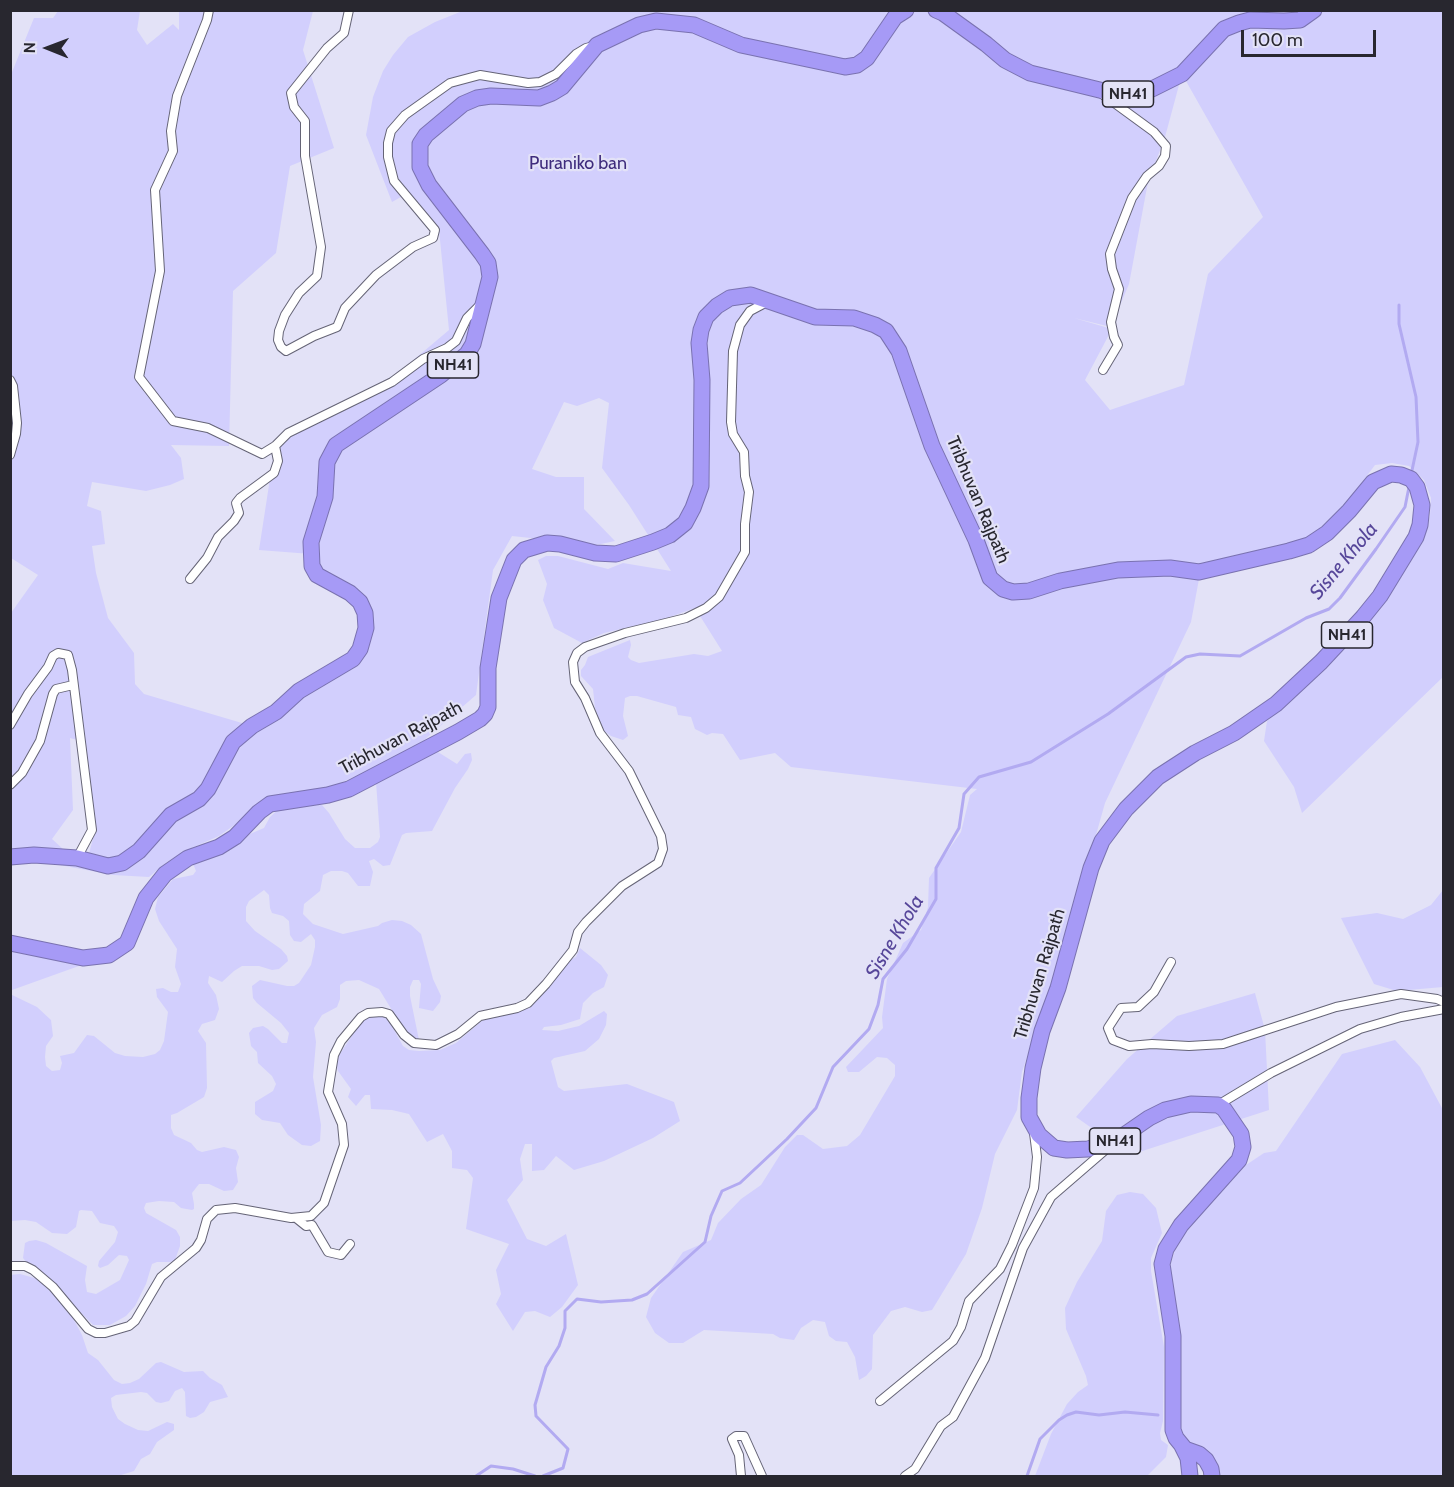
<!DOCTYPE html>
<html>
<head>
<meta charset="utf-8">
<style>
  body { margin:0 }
  #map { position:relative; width:1454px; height:1487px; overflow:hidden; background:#e3e2f7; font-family:Cabin,sans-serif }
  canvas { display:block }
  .frame { position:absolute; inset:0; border:12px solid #28272f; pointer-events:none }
  .north { position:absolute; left:18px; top:18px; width:60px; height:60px; -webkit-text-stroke:4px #e3e2f7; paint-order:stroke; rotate:271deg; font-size:16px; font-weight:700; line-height:24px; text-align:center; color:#28272f }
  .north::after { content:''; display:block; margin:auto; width:21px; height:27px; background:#28272f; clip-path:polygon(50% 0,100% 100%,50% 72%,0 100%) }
  .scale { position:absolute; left:1241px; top:30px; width:135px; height:27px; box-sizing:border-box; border:3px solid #28272f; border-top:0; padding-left:8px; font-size:18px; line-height:21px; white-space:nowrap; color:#28272f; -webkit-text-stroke:4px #e3e2f7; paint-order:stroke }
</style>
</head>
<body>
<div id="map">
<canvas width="1454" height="1487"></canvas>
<div class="frame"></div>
<div class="north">N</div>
<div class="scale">100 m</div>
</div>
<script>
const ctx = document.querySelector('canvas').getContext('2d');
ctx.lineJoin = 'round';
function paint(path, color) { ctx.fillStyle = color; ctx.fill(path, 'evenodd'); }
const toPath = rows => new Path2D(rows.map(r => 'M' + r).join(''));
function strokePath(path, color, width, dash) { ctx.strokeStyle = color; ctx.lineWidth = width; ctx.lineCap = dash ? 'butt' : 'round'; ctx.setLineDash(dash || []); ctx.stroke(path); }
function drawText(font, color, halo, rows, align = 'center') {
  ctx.font = font + ' Cabin,sans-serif'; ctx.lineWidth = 4.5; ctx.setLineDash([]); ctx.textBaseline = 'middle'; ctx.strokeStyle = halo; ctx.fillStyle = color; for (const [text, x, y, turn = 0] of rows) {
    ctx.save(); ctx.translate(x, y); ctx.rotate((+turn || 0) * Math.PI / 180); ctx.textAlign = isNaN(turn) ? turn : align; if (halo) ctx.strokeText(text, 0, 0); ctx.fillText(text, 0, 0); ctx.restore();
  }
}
const green = toPath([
  [465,10,1443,11,1443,677,1302,813,1294,787,1264,741,1267,721,1334,657,1391,591,1417,550,1430,516,1431,498,1424,480,1409,466,1392,463,1375,465,1347,502,1311,537,1199,579,1191,622,1105,803,1067,938,1022,1072,1017,1110,995,1154,982,1208,966,1254,932,1310,922,1312,905,1307,891,1311,873,1335,872,1369,866,1376,859,1380,855,1357,847,1342,836,1341,829,1336,825,1322,813,1320,801,1328,794,1340,780,1338,773,1334,704,1330,683,1343,669,1343,655,1333,646,1317,651,1298,683,1252,711,1240,718,1223,741,1199,761,1185,785,1147,797,1135,803,1135,823,1149,847,1146,860,1135,895,1076,895,1065,887,1058,877,1057,859,1072,848,1072,846,1067,883,1028,882,1017,887,979,903,943,921,930,928,907,929,878,961,832,970,795,977,789,791,767,775,753,740,760,723,734,712,733,707,735,695,729,691,717,678,715,676,707,637,696,630,696,625,698,623,716,628,736,623,740,611,736,603,730,595,708,593,689,581,676,581,670,585,665,588,657,630,640,631,645,628,657,631,660,639,663,694,654,708,656,722,651,695,608,664,619,604,633,582,643,554,628,543,600,547,584,538,560,546,556,558,556,608,569,623,563,671,571,629,505,602,468,609,403,599,398,577,406,564,402,532,469,556,477,584,477,584,509,615,541,596,545,512,536,493,570,476,695,422,742,457,764,465,754,471,753,472,760,468,769,455,788,432,831,406,833,402,835,390,865,383,866,374,859,369,861,373,872,370,886,358,886,348,873,342,871,331,871,323,875,320,891,304,904,303,914,313,924,343,934,378,926,382,923,392,920,402,921,411,925,421,934,433,979,441,996,440,1002,433,1011,419,1008,421,984,419,980,413,980,410,987,410,996,419,1040,414,1040,406,1033,379,989,359,980,346,981,340,985,340,999,337,1007,322,1015,314,1028,316,1042,313,1077,321,1125,320,1141,311,1146,302,1145,288,1135,280,1123,262,1120,255,1114,255,1102,273,1091,276,1084,272,1076,258,1063,257,1052,251,1046,249,1033,253,1028,263,1026,268,1029,282,1043,287,1043,289,1033,281,1023,257,1003,253,998,252,986,260,980,287,986,294,986,299,983,311,965,315,947,315,940,311,934,301,942,294,941,290,935,289,921,283,916,272,913,270,908,269,895,264,890,249,901,246,907,246,921,255,931,281,949,287,956,288,961,279,969,272,970,259,966,242,966,234,971,222,982,209,976,208,983,216,995,219,1009,215,1020,202,1024,198,1031,206,1043,207,1088,204,1097,177,1113,171,1115,171,1128,174,1135,191,1143,197,1150,202,1152,224,1147,236,1150,239,1157,236,1168,238,1182,233,1190,224,1191,209,1184,199,1184,192,1193,194,1204,194,1209,192,1210,181,1208,174,1202,159,1201,146,1203,144,1208,146,1213,176,1230,180,1237,180,1246,175,1260,170,1262,157,1262,152,1264,146,1284,135,1306,126,1316,110,1325,93,1325,59,1290,33,1270,23,1258,25,1243,29,1241,36,1240,46,1243,87,1266,85,1280,87,1292,96,1294,120,1280,129,1260,127,1256,119,1255,108,1265,100,1268,98,1266,99,1261,115,1242,118,1232,114,1226,100,1223,92,1211,81,1210,79,1211,76,1227,67,1234,52,1233,36,1222,25,1220,11,1221,10,994,37,1007,51,1020,53,1036,46,1046,45,1057,46,1066,52,1071,60,1070,62,1063,60,1056,74,1053,87,1035,94,1036,115,1053,125,1056,143,1057,155,1054,160,1050,164,1041,168,1012,157,997,156,989,163,988,171,992,178,992,181,984,175,967,177,949,159,921,155,909,158,897,173,879,193,875,196,871,194,866,189,861,217,852,227,852,245,836,264,828,270,817,282,806,322,805,329,813,345,839,355,848,370,848,378,842,380,837,375,768,333,786,250,814,219,836,187,850,167,862,149,877,113,875,49,863,25,861,11,864,11,613,38,575,11,558,10,77,34,18,53,18,58,11,140,11,137,30,147,45,173,24,179,30,179,11,313,11,303,50,334,148,290,166,276,253,233,291,229,446,171,445,181,458,184,479,170,485,146,491,92,482,87,506,101,511,105,544,92,546,96,573,108,618,134,653,135,684,144,694,252,726,353,659,365,613,317,575,311,554,259,550,275,446,384,385,449,330,439,230,408,193,392,202,366,135,373,97,383,71,393,55,408,37,435,22],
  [1182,74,1263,217,1208,274,1184,385,1110,410,1085,380,1112,329,1074,318,1111,327,1129,284,1148,182,1165,137],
  [70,738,81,741,96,827,85,869,52,839,73,810],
  [1443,890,1443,987,1397,991,1374,984,1341,918,1377,913,1403,919,1431,905],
  [10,937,104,957,12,990,10,989],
  [580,948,601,965,608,975,604,987,593,993,583,1003,580,1019,561,1025,544,1027,542,1030,558,1031,579,1026,604,1011,607,1014,606,1025,599,1039,585,1051,554,1058,551,1061,558,1087,564,1091,627,1084,674,1102,680,1121,653,1138,604,1161,574,1170,556,1156,544,1170,532,1171,532,1144,525,1144,520,1159,523,1180,507,1200,527,1239,546,1246,566,1234,578,1285,562,1307,550,1317,535,1311,525,1312,513,1331,496,1304,501,1294,496,1270,509,1244,466,1229,473,1178,467,1170,452,1168,452,1151,443,1134,427,1142,409,1114,392,1110,371,1109,370,1095,365,1095,356,1106,348,1097,351,1089,338,1071,336,1063,340,1054,357,1028,366,1017,374,1014,387,1017,403,1046,409,1050,419,1051,440,1050,456,1043,483,1020,494,1015,530,1008,568,961,576,957],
  [1255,993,1265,1030,1269,1110,1130,1155,1076,1117,1127,1059,1177,1016],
  [1395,1040,1420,1067,1443,1110,1443,1476,1218,1476,1184,1440,1178,1425,1170,1267,1176,1246,1186,1230,1240,1169,1264,1153,1276,1151,1342,1054],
  [1130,1192,1143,1194,1156,1208,1162,1233,1151,1258,1151,1271,1164,1347,1163,1421,1160,1433,1161,1440,1168,1445,1166,1457,1147,1476,1035,1476,1051,1434,1067,1404,1078,1392,1088,1385,1086,1376,1066,1329,1065,1308,1077,1282,1102,1241,1106,1211,1117,1195],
  [20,1274,38,1279,51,1290,73,1318,82,1335,88,1353,98,1360,114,1380,122,1384,130,1383,139,1379,156,1363,161,1362,184,1372,203,1371,210,1378,222,1385,228,1397,210,1402,204,1412,196,1417,190,1418,186,1416,185,1392,182,1388,175,1391,169,1401,161,1403,156,1402,147,1393,141,1392,116,1395,111,1398,112,1407,118,1419,125,1424,138,1430,148,1431,167,1422,174,1424,174,1430,157,1442,150,1454,141,1459,134,1471,118,1476,11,1476,10,1275]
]);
const stream = toPath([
  [1399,305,1399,324,1416,397,1418,442,1411,475],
  [476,1476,491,1466,513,1469,535,1476],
  [543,1476,563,1468,568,1449,536,1416,535,1405,546,1367,559,1346,565,1328,565,1311,577,1299,601,1302,632,1300,647,1294,705,1242,711,1216,722,1191,740,1183,787,1139,816,1108,833,1067,869,1029,878,1005,883,979,907,949,936,899,936,868,959,828,964,794,979,777,1031,762,1108,714,1186,657,1200,654,1240,656,1306,618,1329,609,1340,598,1376,549,1405,507,1409,487],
  [1027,1476,1040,1439,1059,1420,1067,1415,1076,1412,1099,1415,1125,1412,1158,1415]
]);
const street = toPath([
  [209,10,207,20,177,96,171,131,173,151,155,190,160,271,139,377,173,421,208,428,262,454,275,446,288,433,392,382,423,359,447,348,456,341,467,318,481,304],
  [349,10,344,33,327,48,291,93,294,107,305,121,305,156,321,247,317,276,299,293,285,315,279,331,278,340,281,347,286,351,314,336,337,327,345,308,376,275,413,247,433,238,435,230,394,181,388,157,388,143,391,131,405,115,450,83,480,75,528,83,540,82,556,74,576,54,586,48,594,46],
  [1102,94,1154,132,1166,146,1165,156,1159,166,1147,176,1132,198,1110,254,1112,269,1119,289,1111,322,1114,337,1118,345,1103,370],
  [10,380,13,386,17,423,16,434,10,455],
  [190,579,207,558,218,537,234,521,239,513,236,503,240,498,274,473,278,461,275,446],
  [10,725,28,694,48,667,53,656,58,653,68,655,72,670,92,830,77,858],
  [10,785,22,773,40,741,53,694,56,689,73,685],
  [1171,962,1154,992,1138,1007,1121,1008,1108,1028,1113,1040,1129,1046,1152,1044,1189,1046,1223,1044,1336,1007,1401,994,1437,999,1444,1002],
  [1218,1105,1271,1073,1360,1029,1401,1017,1444,1009],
  [296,1218,306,1226,312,1225,328,1252,341,1255,350,1244],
  [10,1266,25,1266,33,1270,53,1287,88,1329,96,1333,105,1333,129,1326,135,1321,161,1277,196,1248,201,1240,207,1219,216,1210,235,1208,291,1218,311,1216,324,1203,344,1145,342,1124,328,1092,334,1055,341,1041,361,1017,368,1013,382,1012,389,1014,404,1035,414,1043,436,1045,458,1034,480,1016,517,1008,528,1003,546,984,573,950,578,932,586,922,622,886,658,863,663,849,661,836,629,771,600,733,585,698,575,682,573,662,577,653,585,647,625,633,686,618,706,608,719,597,745,552,745,524,749,492,745,476,744,452,733,434,731,422,733,351,740,325,750,311,767,302],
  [880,1401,953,1341,961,1327,969,1301,1000,1269,1012,1245,1034,1188,1037,1157,1034,1133],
  [741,1476,739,1455,732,1439,736,1436,744,1436,762,1476],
  [905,1476,915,1469,941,1426,953,1417,985,1358,1023,1248,1051,1197,1110,1146]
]);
const highway = toPath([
  [936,10,943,13,986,44,1005,60,1030,73,1116,94,1136,93,1152,89,1182,74,1224,29,1239,23,1250,20,1284,21,1300,20,1314,10],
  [10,857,34,855,77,858,108,866,122,863,139,851,171,815,199,799,208,789,233,742,252,726,276,712,299,691,353,659,360,649,366,628,365,613,360,602,350,593,317,575,312,566,311,542,325,497,327,462,336,445,441,375,467,354,473,344,490,277,488,263,482,254,429,185,420,167,420,144,426,135,463,104,477,98,491,96,539,98,552,93,562,87,597,45,639,25,656,21,694,25,741,45,845,67,857,65,867,58,895,17,906,10],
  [10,943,83,958,109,955,127,943,146,898,165,874,188,858,219,847,235,837,259,812,270,804,328,795,349,789,458,732,480,719,485,714,488,707,488,668,499,598,514,560,524,550,547,543,560,544,595,553,616,554,653,542,670,535,685,523,693,508,701,486,702,380,699,343,701,330,706,317,717,306,730,298,751,295,815,317,854,318,875,325,886,331,899,351,932,446,976,540,990,578,1003,589,1013,592,1029,591,1060,581,1118,570,1170,568,1199,572,1289,551,1309,545,1327,533,1349,511,1373,482,1391,474,1401,475,1411,479,1417,487,1422,505,1420,525,1416,537,1380,596,1363,617,1321,662,1276,704,1234,733,1195,753,1158,777,1126,809,1102,841,1091,868,1058,988,1042,1031,1033,1068,1029,1098,1029,1117,1039,1135,1054,1148,1067,1150,1088,1149,1117,1140,1149,1118,1165,1110,1191,1104,1218,1105,1224,1109,1241,1134,1243,1147,1239,1160,1181,1225,1166,1249,1162,1264,1173,1336,1173,1430,1176,1438,1185,1449,1199,1454,1206,1460,1211,1469,1212,1476],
  [1181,1444,1188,1458,1190,1476]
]);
const shields = [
  [1128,94,51],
  [453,365,51],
  [1347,635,51],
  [1115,1141,51]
];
const shieldNames = [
  ["NH41",1128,94],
  ["NH41",453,365],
  ["NH41",1347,635],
  ["NH41",1115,1141]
];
const parkNames = [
  ["Puraniko ban",578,164]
];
const streetNames = [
  ["Tribhuvan Rajpath",978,500,67],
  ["Tribhuvan Rajpath",401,738,-28],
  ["Tribhuvan Rajpath",1040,974,-73]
];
const waterNames = [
  ["Sisne Khola",1344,561,-50],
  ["Sisne Khola",895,937,-59]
];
paint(green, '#d2cffd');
strokePath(stream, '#b2aaf1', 3);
strokePath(street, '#656476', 10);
strokePath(highway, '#7a72b0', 17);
strokePath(street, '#fff', 8);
strokePath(highway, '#a69af6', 15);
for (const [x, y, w] of shields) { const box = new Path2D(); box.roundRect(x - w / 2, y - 13, w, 26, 4.5); ctx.fillStyle = '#e3e2f7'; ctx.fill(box); strokePath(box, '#28272f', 1.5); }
drawText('bold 16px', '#28272f', null, shieldNames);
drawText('18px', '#3f2c7d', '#e3e2f7', parkNames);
drawText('18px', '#28272f', '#e3e2f7', streetNames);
drawText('italic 20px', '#57479a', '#e3e2f7', waterNames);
</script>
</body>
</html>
